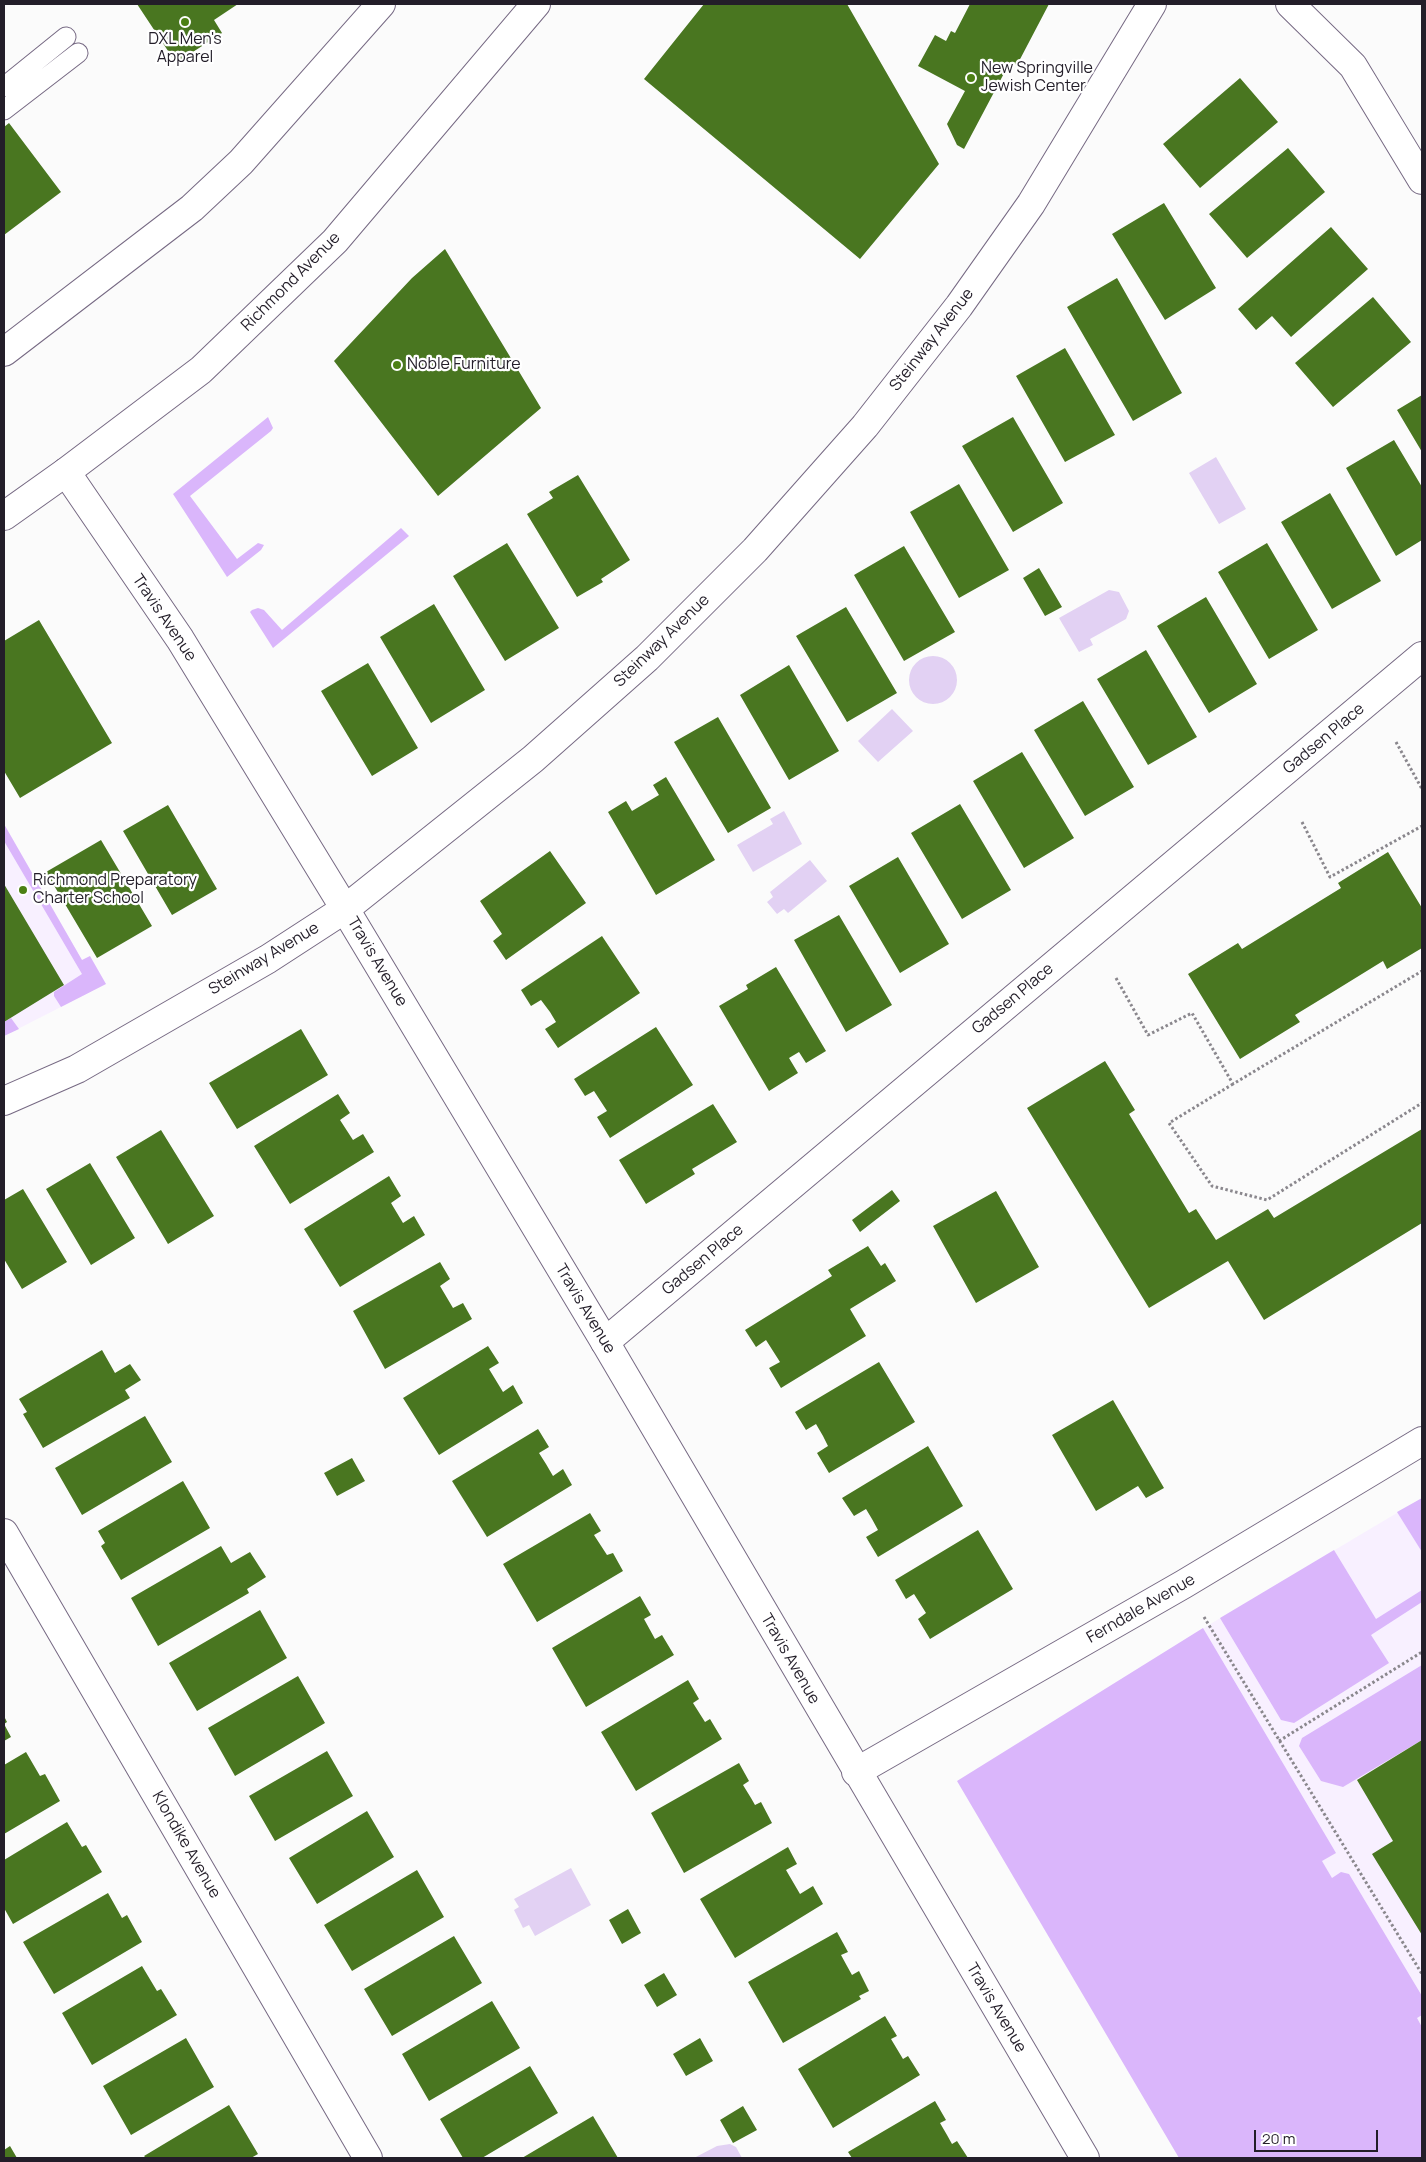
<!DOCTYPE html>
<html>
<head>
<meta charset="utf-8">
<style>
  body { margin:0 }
  #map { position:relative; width:1426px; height:2162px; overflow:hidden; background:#fbfbfb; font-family:Manrope,sans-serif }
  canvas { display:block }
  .frame { position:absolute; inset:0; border:5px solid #231e29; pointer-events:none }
  .scale { position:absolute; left:1254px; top:2130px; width:124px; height:22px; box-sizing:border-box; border:2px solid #231e29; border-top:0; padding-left:6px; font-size:15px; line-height:18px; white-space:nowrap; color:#231e29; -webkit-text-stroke:4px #fff; paint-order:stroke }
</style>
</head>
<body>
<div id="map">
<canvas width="1426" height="2162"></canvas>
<div class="frame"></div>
<div class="scale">20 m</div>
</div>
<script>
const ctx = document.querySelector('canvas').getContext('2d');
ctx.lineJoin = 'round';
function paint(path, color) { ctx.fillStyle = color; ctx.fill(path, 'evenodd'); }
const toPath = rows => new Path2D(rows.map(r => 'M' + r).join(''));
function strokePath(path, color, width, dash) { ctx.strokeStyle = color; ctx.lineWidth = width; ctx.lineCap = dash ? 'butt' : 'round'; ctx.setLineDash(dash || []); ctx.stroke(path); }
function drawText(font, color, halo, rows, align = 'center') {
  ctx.font = font + ' Manrope,sans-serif'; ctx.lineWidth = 4.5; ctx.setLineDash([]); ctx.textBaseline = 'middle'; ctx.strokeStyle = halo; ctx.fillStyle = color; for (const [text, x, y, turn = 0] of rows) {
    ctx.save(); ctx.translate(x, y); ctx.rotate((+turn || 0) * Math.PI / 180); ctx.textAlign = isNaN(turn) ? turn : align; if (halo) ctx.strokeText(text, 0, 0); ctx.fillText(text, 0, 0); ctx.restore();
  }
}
const built = toPath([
  [4,824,82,960,90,956,106,984,4,1036],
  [1422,1498,1422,2027,1187,1638]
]);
const green = toPath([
  [268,417,273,428,271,431,190,496,237,559,258,543,264,545,261,550,227,577,173,494],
  [401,528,409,536,273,648,250,612,252,610,258,608,264,610,282,630],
  [4,824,82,960,90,956,106,984,61,1007,54,996,54,992,82,974,4,841],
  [11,1018,19,1029,4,1036,4,1022],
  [1422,1498,1422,1552,1397,1512],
  [1334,1550,1376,1619,1422,1590,1422,1602,1371,1635,1389,1663,1294,1723,1281,1720,1220,1618],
  [1203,1628,1336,1853,1322,1861,1332,1878,1341,1872,1349,1874,1422,1996,1422,2015,1417,2018,1422,2027,1422,2158,1179,2158,957,1781],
  [1422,1665,1422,1740,1343,1787,1321,1781,1299,1746,1302,1738]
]);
const water = toPath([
  [1216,457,1246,509,1219,524,1189,473],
  [1109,590,1119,592,1129,611,1126,619,1090,639,1093,645,1079,652,1059,618],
  '909 680a24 24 0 1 1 48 0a24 24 0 1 1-48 0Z',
  [892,709,913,731,878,762,858,741],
  [784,811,802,844,753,872,737,845,773,824,770,819],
  [810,860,827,881,788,913,784,909,777,914,767,902,773,897,770,892],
  [571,1868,591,1905,535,1936,529,1925,523,1928,514,1910,519,1907,514,1899],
  [730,2144,736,2147,742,2158,694,2158,717,2146]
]);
const building = toPath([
  [137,4,238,4,214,20,222,33,176,63],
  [704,4,847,4,939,164,860,259,644,79],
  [970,4,1049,4,1017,65,1010,62,964,149,957,145,947,124,965,91,918,66,935,35,946,41,951,31,955,33],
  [1240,78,1278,122,1200,188,1163,144],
  [9,123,61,192,4,235,4,127],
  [1288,148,1325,192,1247,258,1209,214],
  [1164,203,1216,288,1165,320,1112,234],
  [1331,227,1368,269,1291,337,1272,316,1256,330,1238,309],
  [445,249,541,408,438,496,334,361,412,278],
  [1117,278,1182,393,1133,421,1067,307],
  [1373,297,1411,342,1333,407,1295,363],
  [1065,348,1115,435,1065,462,1016,376],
  [1422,395,1422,452,1397,410],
  [1013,417,1063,503,1013,532,962,446],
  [1394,440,1422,487,1422,540,1396,556,1346,468],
  [578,475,630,560,601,579,603,582,577,597,527,514,553,498,549,492],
  [959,484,1009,570,959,598,910,512],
  [1330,493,1381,581,1332,609,1281,522],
  [507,543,559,628,505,661,453,576],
  [1267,543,1318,630,1269,659,1218,572],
  [904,546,955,632,904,661,854,575],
  [1039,568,1062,607,1045,616,1023,578],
  [1206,597,1257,684,1209,713,1157,626],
  [434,604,485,690,431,723,380,637],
  [846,607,897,693,847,722,796,636],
  [39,620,112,743,20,798,4,771,4,641],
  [1146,650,1197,737,1148,765,1097,679],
  [368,663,418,748,372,776,321,691],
  [789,665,839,751,789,780,740,695],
  [1083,701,1134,787,1085,816,1034,730],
  [718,717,771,808,728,833,674,742],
  [1022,752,1074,838,1024,868,973,781],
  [666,777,715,860,656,895,608,812,626,801,632,811,659,795,653,785],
  [960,804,1011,890,962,919,911,833],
  [168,805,217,889,172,915,123,831],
  [101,840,152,926,97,958,46,872],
  [550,851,586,903,506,960,493,941,502,934,480,901],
  [1388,852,1422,908,1422,948,1387,969,1383,961,1336,990,1295,1015,1300,1022,1240,1059,1188,974,1238,943,1242,949,1341,888,1338,883],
  [898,857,949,944,900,973,849,886],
  [4,884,64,985,4,1022],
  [839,915,892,1005,846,1032,794,940],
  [602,936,640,993,558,1048,545,1029,556,1022,550,1012,541,1000,531,1006,521,990],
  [776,967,826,1051,806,1063,799,1052,789,1058,798,1073,769,1091,719,1006,748,989,746,985],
  [656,1027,693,1085,610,1138,597,1117,607,1111,594,1091,585,1096,574,1079],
  [301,1029,328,1075,237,1129,209,1083],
  [1105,1061,1135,1110,1129,1114,1189,1213,1196,1209,1216,1240,1268,1209,1274,1218,1422,1129,1422,1223,1264,1320,1228,1261,1149,1308,1027,1108],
  [338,1094,350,1113,340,1120,353,1140,363,1134,374,1152,290,1204,254,1146],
  [713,1104,737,1142,692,1169,695,1174,646,1204,619,1160],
  [161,1130,214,1216,168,1244,116,1157],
  [90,1163,135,1238,91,1265,46,1189],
  [389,1176,401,1196,391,1203,403,1223,414,1216,425,1235,340,1287,304,1229],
  [23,1189,67,1262,22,1289,4,1259,4,1200],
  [892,1190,900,1201,860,1232,852,1220],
  [996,1191,1039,1267,976,1303,933,1226],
  [868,1246,881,1266,885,1263,896,1281,850,1309,866,1336,781,1388,769,1368,780,1362,766,1340,756,1347,745,1330,832,1276,828,1270],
  [440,1262,450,1279,440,1286,453,1308,463,1303,472,1319,385,1369,353,1311],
  [488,1346,499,1363,489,1369,503,1392,513,1385,523,1403,439,1455,403,1398],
  [102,1350,115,1373,130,1364,141,1380,125,1390,130,1398,43,1448,23,1414,27,1412,19,1399],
  [879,1362,915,1422,829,1473,817,1453,828,1446,823,1436,816,1424,806,1430,795,1412],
  [1113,1400,1164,1488,1146,1498,1138,1486,1096,1511,1052,1435],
  [145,1416,172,1462,82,1515,55,1468],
  [538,1429,549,1447,539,1453,546,1464,553,1476,563,1469,572,1485,487,1537,452,1481],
  [928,1446,963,1506,878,1557,866,1537,878,1530,872,1519,866,1509,854,1516,842,1498],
  [352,1458,365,1481,337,1496,324,1473],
  [183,1481,210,1528,121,1580,101,1546,105,1543,98,1531],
  [590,1513,601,1531,594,1535,607,1555,613,1553,623,1571,537,1622,503,1564],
  [978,1530,1013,1589,930,1639,918,1619,926,1613,914,1594,906,1599,895,1580],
  [221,1546,231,1563,250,1552,266,1577,247,1589,249,1593,158,1646,131,1598],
  [640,1596,651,1615,644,1619,655,1639,662,1635,674,1655,586,1707,552,1648],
  [260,1610,287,1658,197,1711,169,1663],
  [298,1676,325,1723,235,1776,208,1728],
  [688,1680,699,1699,693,1703,705,1722,710,1719,722,1739,636,1791,601,1732],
  [4,1716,7,1722,4,1724,11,1737,4,1741],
  [1422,1740,1422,1935,1372,1854,1393,1841,1357,1780],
  [327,1751,353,1796,275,1841,249,1796],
  [26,1752,40,1776,45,1774,60,1801,4,1834,4,1765],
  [739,1763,749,1781,743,1785,751,1798,755,1805,761,1802,772,1823,684,1873,651,1813],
  [367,1811,394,1857,317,1904,289,1858],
  [67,1822,82,1847,86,1845,102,1872,13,1924,4,1908,4,1860],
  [788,1847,797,1864,786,1870,800,1894,813,1886,823,1904,735,1958,700,1899],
  [417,1870,444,1917,352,1971,324,1925],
  [108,1893,122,1918,127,1915,142,1942,54,1994,23,1942],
  [628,1909,641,1933,622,1944,609,1920],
  [837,1932,848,1952,841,1955,847,1966,852,1975,859,1971,869,1991,859,1996,861,1999,783,2043,748,1982],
  [454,1936,482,1983,392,2036,364,1989],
  [142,1966,157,1991,161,1989,177,2015,92,2065,62,2013],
  [664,1973,677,1995,657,2007,644,1985],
  [492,2001,520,2048,429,2101,402,2054],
  [885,2016,897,2036,891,2039,903,2059,908,2056,920,2075,833,2128,798,2069],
  [186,2038,214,2087,131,2135,103,2086],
  [700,2038,713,2061,686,2076,673,2054],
  [530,2066,558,2113,482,2158,463,2158,440,2119],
  [935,2101,946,2120,940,2123,947,2135,952,2144,957,2141,968,2158,852,2158,848,2152],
  [229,2105,258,2154,251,2158,146,2158,144,2156],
  [743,2106,757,2130,733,2143,720,2120],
  [593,2116,618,2158,522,2158],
  [10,2146,17,2158,4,2158,4,2150]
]);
const path = toPath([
  [1396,742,1422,789],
  [1302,822,1330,877,1422,826],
  [1116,978,1148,1035,1192,1013,1233,1084,1422,971],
  [1233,1084,1169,1123,1212,1186,1267,1200,1422,1103],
  [1204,1617,1422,1974],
  [1279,1741,1422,1652]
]);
const lane = toPath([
  [4,87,66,37],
  [4,110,78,53]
]);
const street = toPath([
  [1290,4,1353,66,1422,180],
  [4,1101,77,1069,268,959,345,909,533,759,647,658,755,550,865,426,959,306,1031,204,1152,4],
  [605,1342,1422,656],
  [4,1533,368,2158],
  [856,1772,1184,1584,1422,1441]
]);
const secondary = toPath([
  [66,472,180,639,345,909,605,1342,1085,2158]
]);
const primary = toPath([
  [4,352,192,208,241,162,381,4],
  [4,516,66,472,201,370,335,241,536,4]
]);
const markers = [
  [185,22,5,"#4c8014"],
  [971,78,5,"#4c8014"],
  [397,365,5,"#4c8014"],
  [23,890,5,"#4c8014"]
];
const poiNames = [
  ["DXL Men's",185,40,"center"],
  ["Apparel",185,58,"center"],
  ["New Springville",981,69],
  ["Jewish Center",981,87],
  ["Noble Furniture",407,365],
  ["Richmond Preparatory",33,881],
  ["Charter School",33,899]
];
const streetNames = [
  ["Richmond Avenue",291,282,-45],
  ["Steinway Avenue",932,340,-52],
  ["Travis Avenue",164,618,56],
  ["Steinway Avenue",662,641,-44],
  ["Gadsen Place",1324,739,-40],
  ["Steinway Avenue",264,959,-31],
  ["Travis Avenue",377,962,59],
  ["Gadsen Place",1013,999,-40],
  ["Gadsen Place",703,1260,-40],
  ["Travis Avenue",585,1309,59],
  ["Ferndale Avenue",1141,1609,-30],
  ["Travis Avenue",790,1659,60],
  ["Klondike Avenue",186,1845,60],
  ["Travis Avenue",996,2008,59]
];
paint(built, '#f8f0ff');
paint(green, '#dab6fb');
paint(water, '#e2d1f3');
paint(building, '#497620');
strokePath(lane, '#766983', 21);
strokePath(street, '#766983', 30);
strokePath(secondary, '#766983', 30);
strokePath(primary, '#766983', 30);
strokePath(path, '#8a878d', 3, [2.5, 2.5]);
strokePath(lane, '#fff', 19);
strokePath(street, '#fff', 28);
strokePath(secondary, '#fff', 28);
strokePath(primary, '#fff', 28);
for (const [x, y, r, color] of markers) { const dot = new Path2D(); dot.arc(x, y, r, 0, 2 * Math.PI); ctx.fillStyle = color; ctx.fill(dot); strokePath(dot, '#fff', 2); }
drawText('16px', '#231e29', '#fff', poiNames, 'left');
drawText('16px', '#231e29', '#fff', streetNames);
</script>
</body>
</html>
